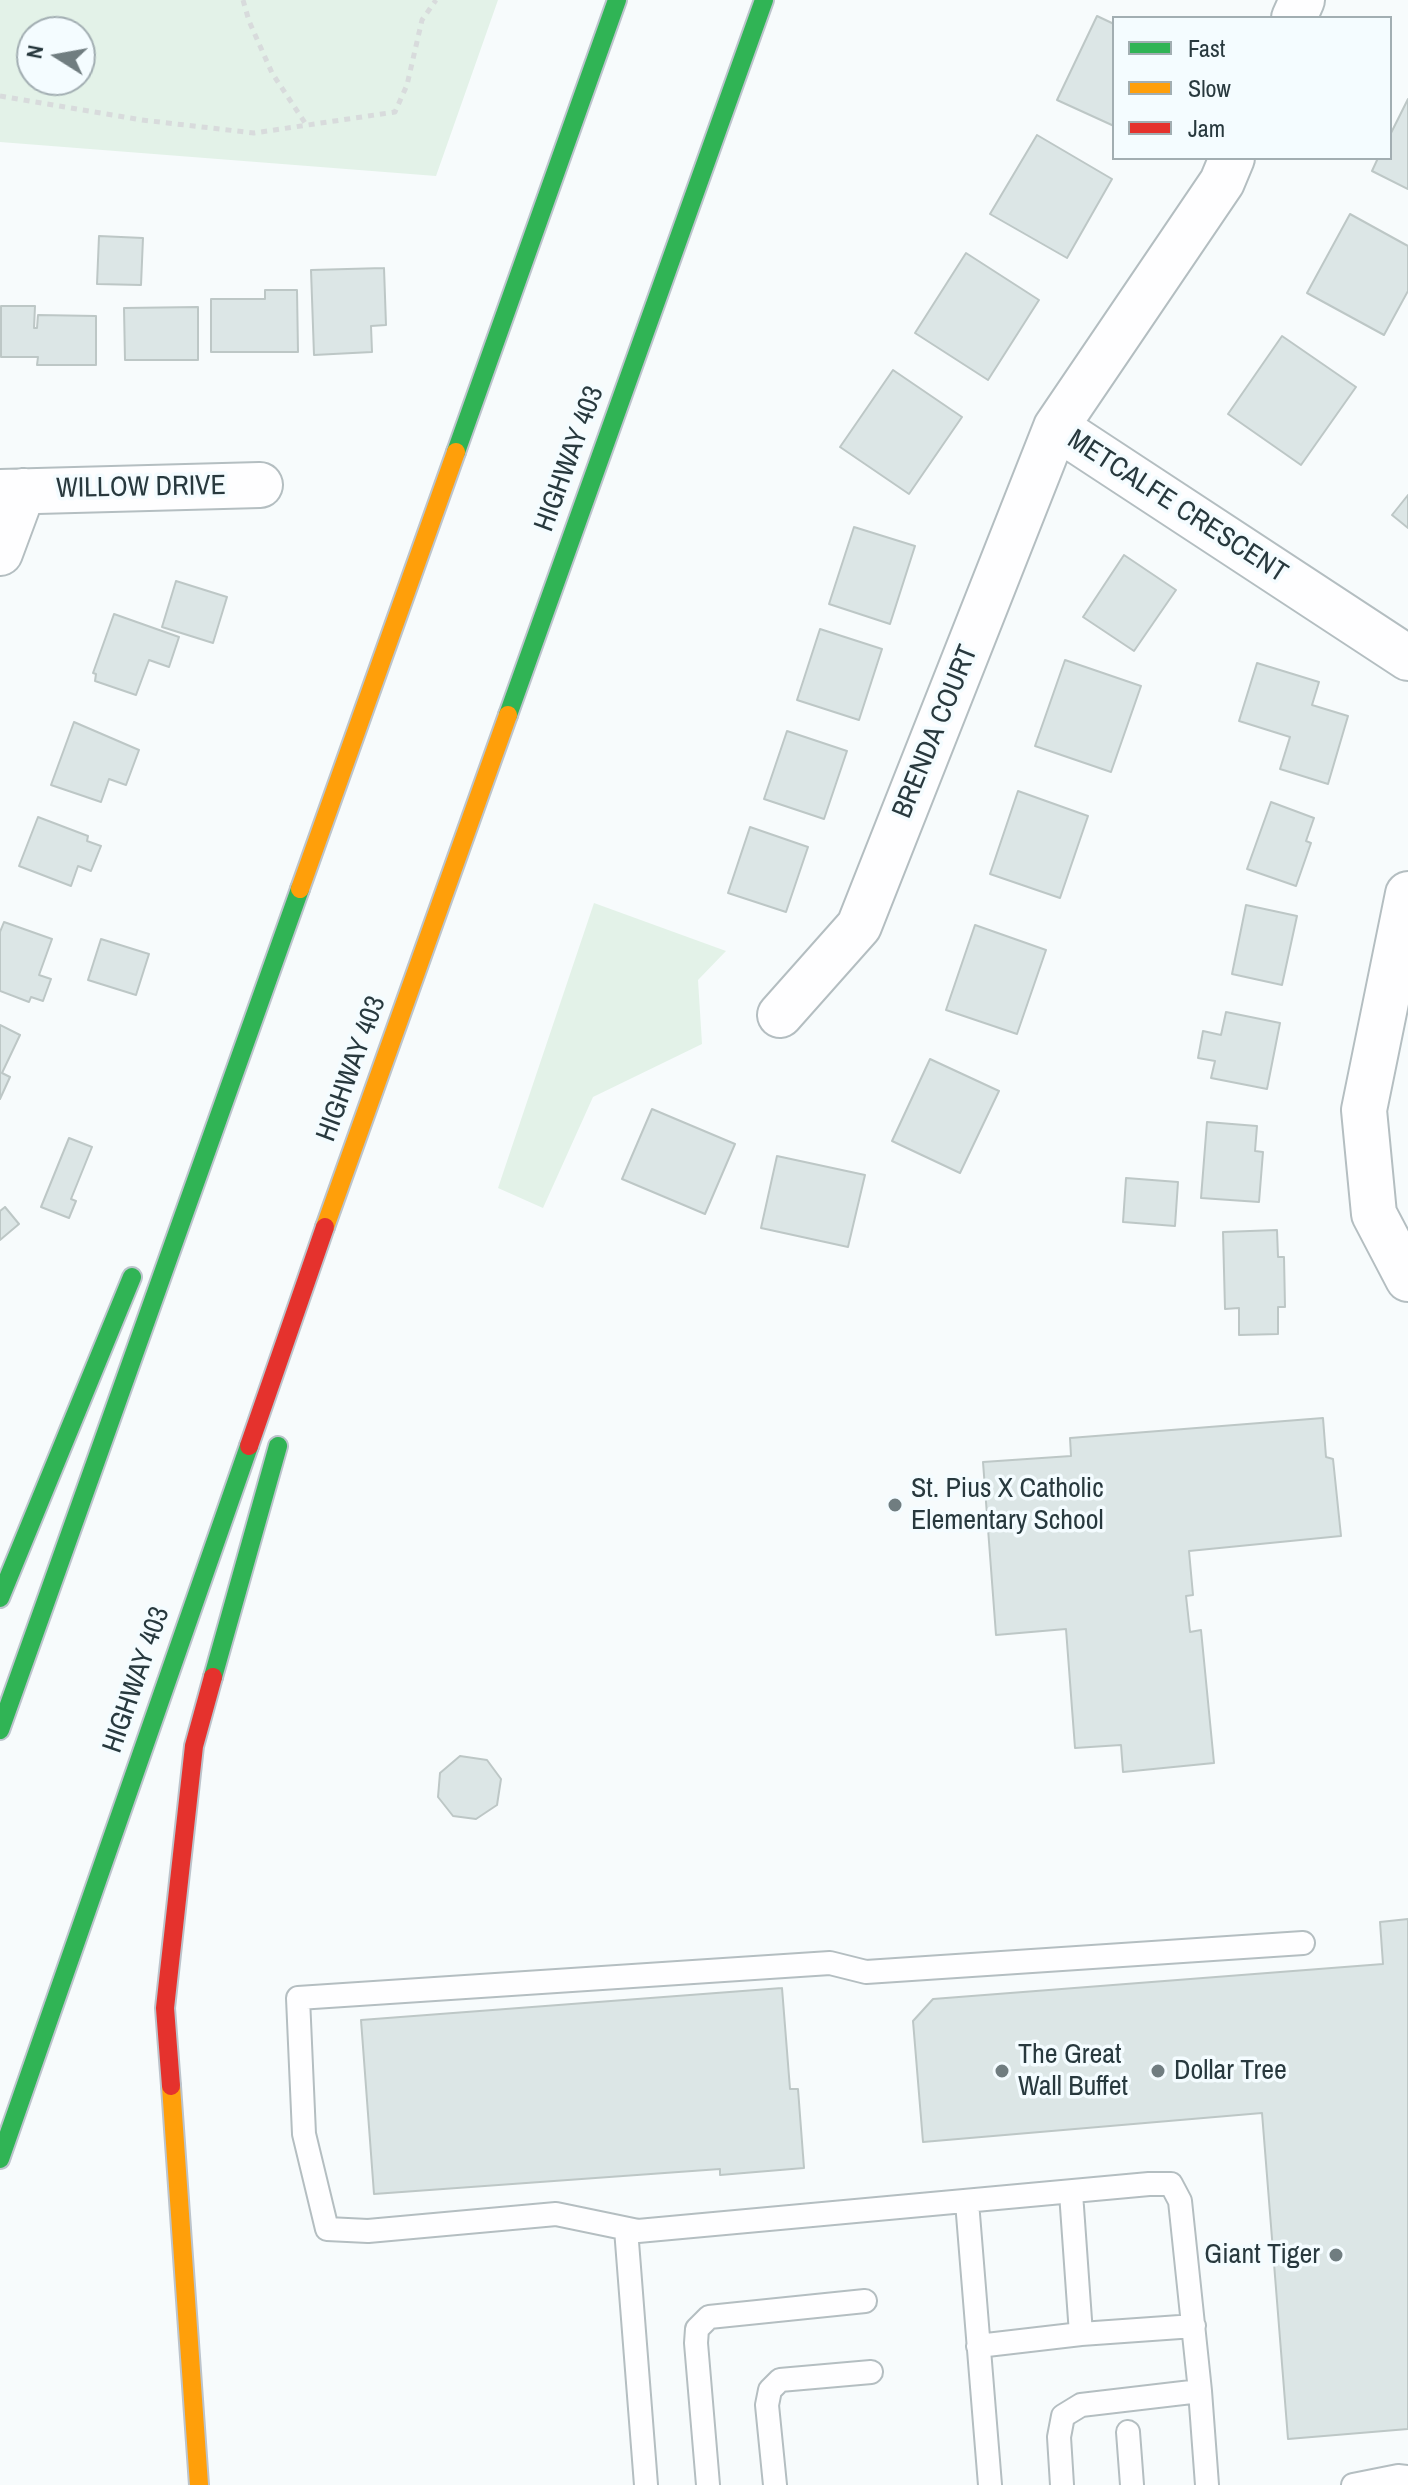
<!DOCTYPE html>
<html>
<head>
<meta charset="utf-8">
<style>
  body { margin:0 }
  #map { position:relative; width:1408px; height:2485px; overflow:hidden; background:#f7fbfc; font-family:"Archivo Narrow",sans-serif }
  canvas { display:block }
  .legend { position:absolute; left:1112px; top:16px; width:280px; height:144px; box-sizing:border-box; background:#f4fcff; border:2px solid #a2aeb2; margin:0; padding:10px 14px; list-style:none; font-size:24px; color:#28393e }
  .legend li { display:flex; align-items:center; gap:16px; height:40px }
  .legend b { width:40px; border:2px solid #a2aeb2 }
  .north { position:absolute; left:16px; top:16px; width:80px; height:80px; box-sizing:border-box; background:#f4fcff; border:2px solid #a2aeb2; border-radius:50%; rotate:281deg; font-size:22px; font-weight:700; line-height:32px; text-align:center; color:#28393e }
  .north::after { content:''; display:block; margin:auto; width:28px; height:36px; background:#707d80; clip-path:polygon(50% 0,100% 100%,50% 72%,0 100%) }
</style>
</head>
<body>
<div id="map">
<canvas width="1408" height="2485"></canvas>
<ul class="legend">
<li><b style="height:10px;background:#30b455"></b>Fast</li>
<li><b style="height:10px;background:#ff9f0a"></b>Slow</li>
<li><b style="height:10px;background:#e5322d"></b>Jam</li>
</ul>
<div class="north">N</div>
</div>
<script>
const ctx = document.querySelector('canvas').getContext('2d');
ctx.lineJoin = 'round';
function paint(path, color) { ctx.fillStyle = color; ctx.fill(path, 'evenodd'); }
const toPath = rows => new Path2D(rows.map(r => 'M' + r).join(''));
function strokePath(path, color, width, dash) { ctx.strokeStyle = color; ctx.lineWidth = width; ctx.lineCap = dash ? 'butt' : 'round'; ctx.setLineDash(dash || []); ctx.stroke(path); }
function drawText(font, color, halo, rows, align = 'center') {
  ctx.font = font + ' "Archivo Narrow",sans-serif'; ctx.lineWidth = 7; ctx.setLineDash([]); ctx.textBaseline = 'middle'; ctx.strokeStyle = halo; ctx.fillStyle = color; for (const [text, x, y, turn = 0] of rows) {
    ctx.save(); ctx.translate(x, y); ctx.rotate((+turn || 0) * Math.PI / 180); ctx.textAlign = isNaN(turn) ? turn : align; if (halo) ctx.strokeText(text, 0, 0); ctx.fillText(text, 0, 0); ctx.restore();
  }
}
const green = toPath([
  [0,0,498,0,436,176,0,142],
  [32,32,80,32,80,80,32,80],
  [594,903,726,951,698,980,702,1044,593,1097,543,1208,498,1188]
]);
const building = toPath([
  [1097,16,1114,24,1114,126,1057,100,1097,16],
  [1408,99,1408,189,1372,171,1378,158,1390,158,1390,135,1408,99],
  [1037,135,1112,179,1067,258,990,214,1037,135],
  [1350,214,1408,246,1408,291,1384,335,1307,293,1350,214],
  [99,236,143,238,141,285,97,284,99,236],
  [966,253,1039,300,988,380,915,333,966,253],
  [384,268,386,325,371,326,372,352,314,355,311,270,384,268],
  [265,290,297,290,298,352,211,352,211,299,265,299,265,290],
  [1,306,35,306,34,328,37,328,38,315,96,316,96,365,37,365,38,357,1,357,1,306],
  [198,307,198,360,125,360,124,308,198,307],
  [1282,336,1356,387,1301,465,1228,414,1282,336],
  [893,370,962,417,909,494,840,447,893,370],
  [1408,495,1408,528,1392,515,1408,495],
  [854,527,915,546,890,624,829,604,854,527],
  [1124,555,1176,590,1134,651,1083,617,1124,555],
  [176,581,227,597,213,643,162,627,176,581],
  [114,614,179,637,169,667,149,660,136,695,95,681,96,674,93,673,114,614],
  [820,629,882,649,859,720,797,700,820,629],
  [1065,660,1141,686,1111,772,1035,746,1065,660],
  [1257,663,1319,682,1312,705,1348,716,1328,784,1280,769,1290,737,1239,721,1257,663],
  [74,722,139,750,126,785,109,779,101,802,51,785,74,722],
  [787,731,847,751,824,819,764,799,787,731],
  [1018,791,1088,816,1060,898,990,874,1018,791],
  [1271,802,1314,818,1306,841,1311,843,1296,886,1247,869,1271,802],
  [38,817,88,836,87,841,101,846,91,871,78,866,71,886,19,866,38,817],
  [750,827,808,847,786,912,728,893,750,827],
  [1246,905,1297,916,1282,985,1232,974,1246,905],
  [4,922,52,939,39,975,51,979,43,1001,31,997,29,1002,0,991,0,932,4,922],
  [975,925,1046,950,1017,1034,946,1010,975,925],
  [101,939,149,954,136,995,88,980,101,939],
  [1226,1012,1280,1023,1267,1089,1211,1078,1215,1061,1198,1058,1203,1031,1221,1035,1226,1012],
  [0,1025,20,1035,2,1073,10,1077,0,1099,0,1025],
  [930,1059,999,1091,960,1173,892,1141,930,1059],
  [652,1109,735,1144,705,1214,622,1179,652,1109],
  [1207,1122,1257,1126,1255,1151,1263,1152,1259,1202,1201,1198,1207,1122],
  [69,1138,92,1147,71,1199,76,1201,69,1218,41,1207,69,1138],
  [777,1156,865,1175,848,1247,761,1228,777,1156],
  [1126,1178,1178,1182,1175,1226,1123,1222,1126,1178],
  [5,1207,19,1224,0,1240,0,1211,5,1207],
  [1277,1230,1278,1257,1284,1257,1285,1307,1278,1307,1278,1334,1239,1335,1239,1308,1225,1309,1223,1232,1277,1230],
  [1323,1418,1326,1457,1333,1459,1341,1536,1189,1551,1193,1595,1186,1596,1190,1632,1201,1630,1214,1763,1123,1772,1121,1745,1075,1748,1066,1629,996,1635,983,1462,1071,1456,1070,1438,1323,1418],
  [460,1756,487,1760,501,1779,497,1805,476,1819,453,1816,438,1797,440,1773,460,1756],
  [1408,1919,1408,2429,1288,2439,1262,2113,923,2142,913,2021,933,1999,1383,1964,1380,1922,1408,1919],
  [782,1988,790,2089,798,2089,804,2168,720,2175,720,2169,374,2194,361,2020,782,1988]
]);
const path = toPath([
  [243,0,249,21,272,73,307,126],
  [0,96,142,120,254,133,395,112,407,85,422,20,436,0]
]);
const lane = toPath([
  [1071,2193,1081,2334],
  [967,2202,990,2485],
  [626,2229,646,2485],
  [978,2346,1081,2334,1194,2326],
  [1128,2432,1132,2485],
  [708,2485,696,2343,697,2329,709,2317,865,2301],
  [775,2485,767,2405,770,2390,780,2380,871,2372],
  [1062,2485,1059,2437,1063,2416,1081,2405,1200,2391],
  [1207,2485,1200,2391,1180,2201,1171,2184,1149,2184,638,2231,556,2214,368,2231,327,2229,304,2134,298,1998,830,1963,866,1972,1303,1943],
  [1353,2485,1398,2476,1408,2477]
]);
const street = toPath([
  [1294,18,1302,0],
  [1056,427,1408,658],
  [0,492,260,485],
  [0,553,23,491],
  [1408,894,1364,1110,1374,1214,1408,1279],
  [780,1015,859,926,1056,427,1222,182,1232,158]
]);
const fast = toPath([
  [456,452,617,0],
  [508,715,764,0],
  [0,1598,132,1277],
  [213,1677,278,1446],
  [0,1730,300,889],
  [0,2159,249,1446]
]);
const slow = toPath([
  [300,889,456,452],
  [325,1227,508,715],
  [171,2086,199,2485]
]);
const jam = toPath([
  [249,1446,325,1227],
  [171,2086,165,2008,194,1746,213,1677]
]);
const markers = [
  [895,1505,8,"#707d80"],
  [1002,2071,8,"#707d80"],
  [1158,2071,8,"#707d80"],
  [1336,2255,8,"#707d80"]
];
const streetNames = [
  ["HIGHWAY 403",570,459,-70],
  ["WILLOW DRIVE",141,488,-1],
  ["METCALFE CRESCENT",1177,507,33],
  ["BRENDA COURT",936,732,-68],
  ["HIGHWAY 403",352,1069,-70],
  ["HIGHWAY 403",137,1680,-71]
];
const poiNames = [
  ["St. Pius X Catholic",911,1489],
  ["Elementary School",911,1521],
  ["The Great",1018,2055],
  ["Wall Buffet",1018,2087],
  ["Dollar Tree",1174,2071],
  ["Giant Tiger",1320,2255,"right"]
];
paint(green, '#e3f2e8');
paint(building, '#dce6e6');
strokePath(building, '#bdc7c6', 2);
strokePath(lane, '#b4bec1', 26);
strokePath(street, '#b4bec1', 48);
strokePath(fast, '#bcc4cc', 22);
strokePath(slow, '#bcc4cc', 22);
strokePath(jam, '#bcc4cc', 22);
strokePath(path, '#d8dbdc', 5, [6, 6]);
strokePath(lane, '#fefeff', 22);
strokePath(street, '#fefeff', 44);
strokePath(fast, '#30b455', 18);
strokePath(slow, '#ff9f0a', 18);
strokePath(jam, '#e5322d', 18);
for (const [x, y, r, color] of markers) { const dot = new Path2D(); dot.arc(x, y, r, 0, 2 * Math.PI); ctx.fillStyle = color; ctx.fill(dot); strokePath(dot, '#f4fcff', 3); }
drawText('28px', '#28393e', '#f4fcff', streetNames);
drawText('28px', '#28393e', '#f4fcff', poiNames, 'left');
</script>
</body>
</html>
